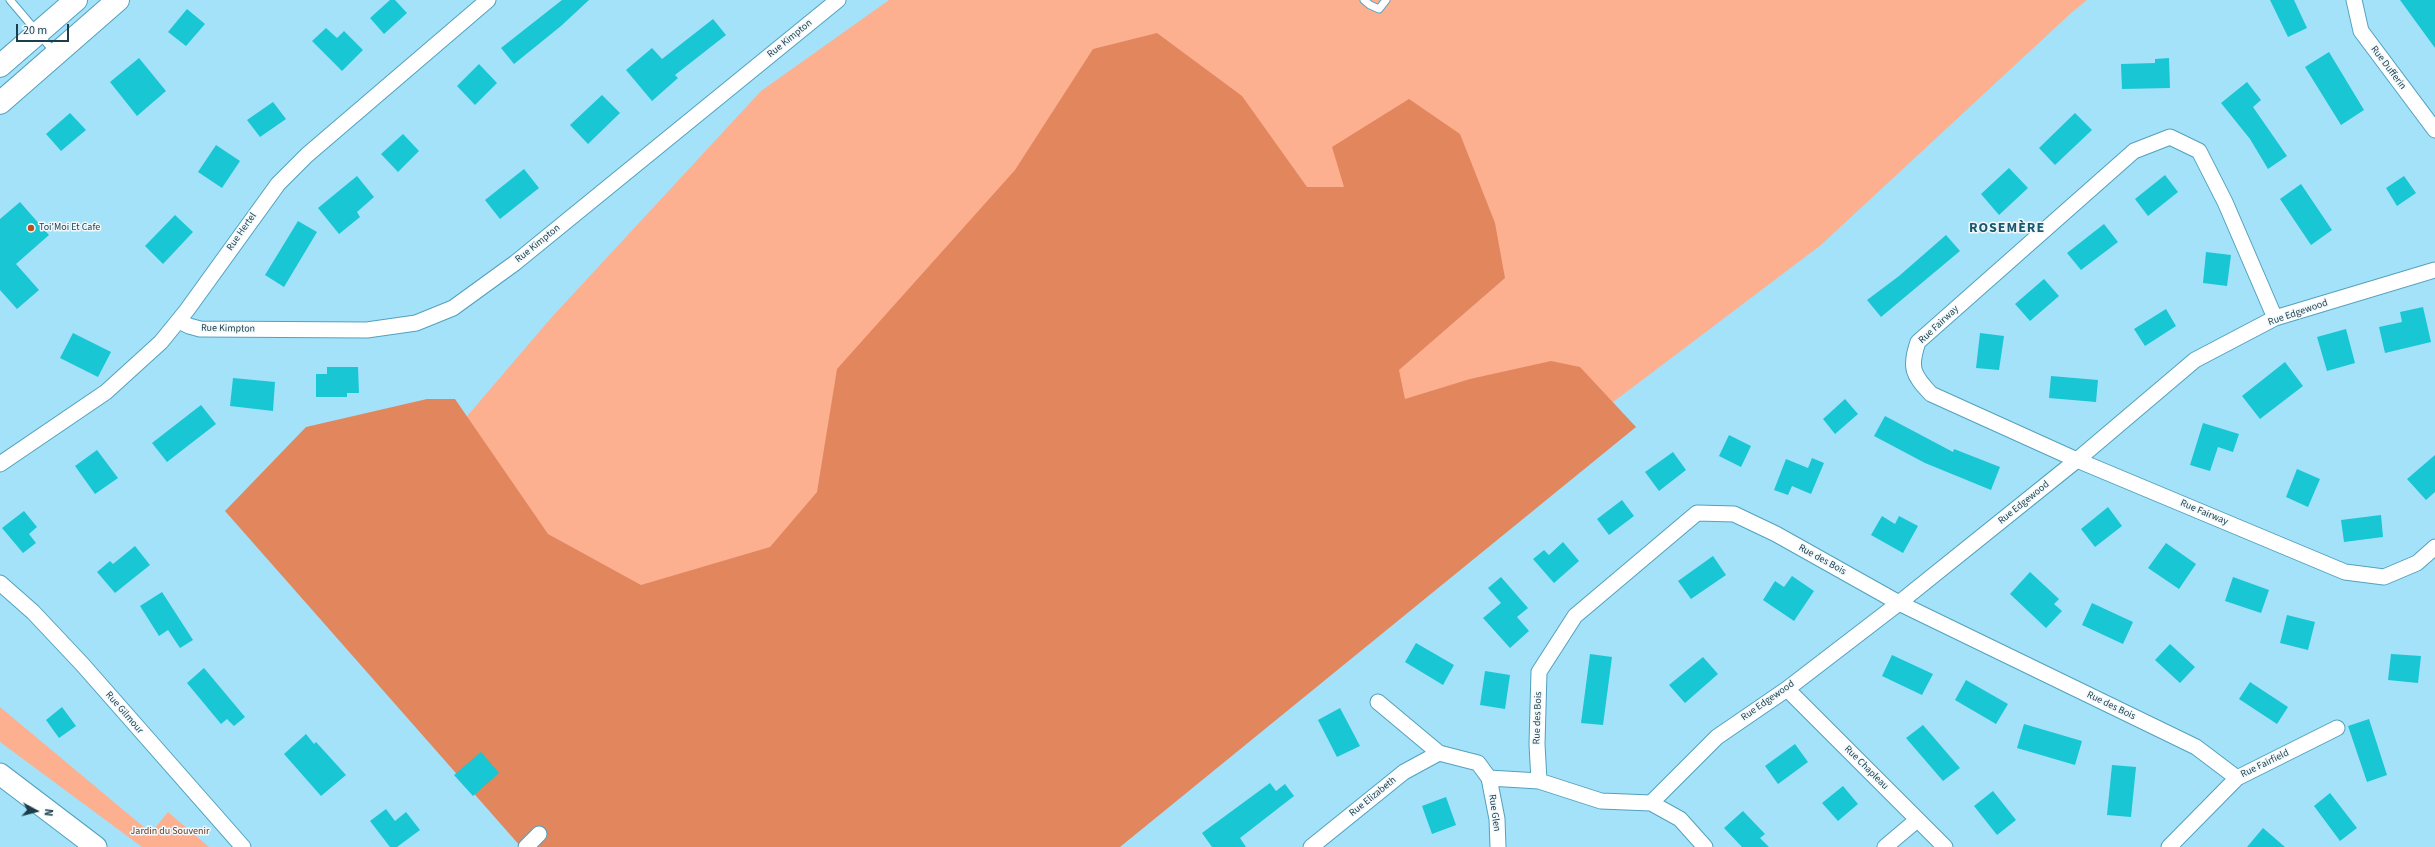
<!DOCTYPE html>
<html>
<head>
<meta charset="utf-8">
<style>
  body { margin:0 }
  #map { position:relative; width:2435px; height:847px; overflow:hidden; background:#a4e2fa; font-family:"Source Sans 3",sans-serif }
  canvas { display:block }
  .north { position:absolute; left:16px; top:791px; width:40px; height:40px; -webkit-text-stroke:3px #f2f9fc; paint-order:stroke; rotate:97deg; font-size:11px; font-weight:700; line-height:16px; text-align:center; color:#1c3d49 }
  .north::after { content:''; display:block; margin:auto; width:14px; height:18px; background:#1c3d49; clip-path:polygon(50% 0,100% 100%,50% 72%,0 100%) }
  .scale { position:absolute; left:16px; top:24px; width:53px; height:18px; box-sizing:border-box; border:2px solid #1c3d49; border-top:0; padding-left:5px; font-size:12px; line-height:14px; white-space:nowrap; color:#1c3d49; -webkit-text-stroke:3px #f2f9fc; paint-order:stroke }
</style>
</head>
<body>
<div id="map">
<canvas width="2435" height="847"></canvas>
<div class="north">N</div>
<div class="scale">20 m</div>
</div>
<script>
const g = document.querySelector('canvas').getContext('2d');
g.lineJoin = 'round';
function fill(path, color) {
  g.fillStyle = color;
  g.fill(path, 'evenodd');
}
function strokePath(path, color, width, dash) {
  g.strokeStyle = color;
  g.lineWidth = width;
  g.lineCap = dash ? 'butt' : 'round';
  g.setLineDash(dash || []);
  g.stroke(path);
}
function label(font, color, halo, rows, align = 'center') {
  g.font = font + ' "Source Sans 3",sans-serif';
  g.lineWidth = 3;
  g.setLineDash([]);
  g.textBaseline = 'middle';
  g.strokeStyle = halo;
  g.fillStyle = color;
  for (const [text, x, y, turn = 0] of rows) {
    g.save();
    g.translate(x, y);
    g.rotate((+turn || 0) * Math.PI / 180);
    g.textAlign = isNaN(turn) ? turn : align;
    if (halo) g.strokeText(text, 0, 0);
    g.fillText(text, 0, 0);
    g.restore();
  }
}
const green = new Path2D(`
  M 889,0 L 2087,0 L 2070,14 L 1821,245 L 1461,517 L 996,843 L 427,463 L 551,318 L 761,91 Z
  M 0,707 L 151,833 L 168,812 L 209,847 L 142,847 L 0,742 Z`);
const forest = new Path2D(`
  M 1157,33 L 1242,96 L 1307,187 L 1344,187 L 1332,147 L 1409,99 L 1460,134 L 1495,223 L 1505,278 L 1399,370 L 1405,399 L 1470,379 L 1551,361 L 1580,367 L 1636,427 L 1120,847 L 521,847 L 225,511 L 306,427 L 427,399 L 455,399 L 548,534 L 641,585 L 770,547 L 817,492 L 837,369 L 1015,170 L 1093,49 Z`);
const building = new Path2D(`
  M 390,0 L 395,0 L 407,13 L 384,34 L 370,18 Z
  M 562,0 L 589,0 L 561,26 L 514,64 L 501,48 Z
  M 2270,0 L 2294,0 L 2307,28 L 2288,37 Z
  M 2400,0 L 2435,0 L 2435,48 Z
  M 187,9 L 205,24 L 186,46 L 168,32 Z
  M 713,19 L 726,35 L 675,75 L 678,78 L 652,101 L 626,70 L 652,48 L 662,59 Z
  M 326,28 L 337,38 L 344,31 L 363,50 L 342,71 L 312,41 Z
  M 2329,52 L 2364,110 L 2341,125 L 2305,67 Z
  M 139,58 L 166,91 L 137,116 L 110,82 Z
  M 2169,58 L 2170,88 L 2122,89 L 2121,64 L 2155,63 L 2155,59 Z
  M 479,64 L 497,83 L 475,105 L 457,86 Z
  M 2247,82 L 2261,100 L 2253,107 L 2287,156 L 2268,169 L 2250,139 L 2221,103 Z
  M 602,95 L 620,113 L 588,144 L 570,125 Z
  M 273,102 L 286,119 L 260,137 L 247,120 Z
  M 70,113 L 86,130 L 61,151 L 46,134 Z
  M 2075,113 L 2092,130 L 2055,165 L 2039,148 Z
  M 403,134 L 419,151 L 398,172 L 381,154 Z
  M 216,145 L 240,161 L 222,188 L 198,172 Z
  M 2009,168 L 2028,188 L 1999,215 L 1981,194 Z
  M 524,169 L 539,188 L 500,219 L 485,200 Z
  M 2165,175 L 2178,192 L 2148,216 L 2135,199 Z
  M 357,176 L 374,197 L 357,212 L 360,217 L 339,234 L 318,208 Z
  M 2404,176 L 2416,193 L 2397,206 L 2386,188 Z
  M 2301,184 L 2332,230 L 2311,245 L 2280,199 Z
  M 20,202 L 49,235 L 16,264 L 39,290 L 17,309 L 0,290 L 0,219 Z
  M 175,215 L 193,232 L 163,264 L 145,246 Z
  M 298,221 L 317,232 L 284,287 L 265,275 Z
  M 2104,224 L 2118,242 L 2081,270 L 2067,253 Z
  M 1946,235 L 1960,251 L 1881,317 L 1867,300 L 1899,276 Z
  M 2206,252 L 2231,255 L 2227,286 L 2203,283 Z
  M 2044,279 L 2059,296 L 2030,321 L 2015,304 Z
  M 2423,307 L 2431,342 L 2385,353 L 2379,327 L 2402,322 L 2400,312 Z
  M 2166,309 L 2176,326 L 2145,346 L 2134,329 Z
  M 2346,329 L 2355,363 L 2327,371 L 2317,337 Z
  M 73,333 L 111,352 L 98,377 L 60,358 Z
  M 1980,333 L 2004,336 L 1999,370 L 1976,368 Z
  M 2285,362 L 2303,386 L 2260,419 L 2242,396 Z
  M 327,367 L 358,367 L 359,393 L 347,393 L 347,397 L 316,397 L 316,374 L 327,374 Z
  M 2051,376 L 2098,380 L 2096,402 L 2049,398 Z
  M 233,378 L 275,382 L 273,411 L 230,406 Z
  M 1845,399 L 1858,414 L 1835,434 L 1823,419 Z
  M 201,405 L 216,424 L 167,462 L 152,443 Z
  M 1885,416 L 1953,452 L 1954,449 L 2000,467 L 1991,490 L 1925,463 L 1874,436 Z
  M 2203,423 L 2239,434 L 2233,452 L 2218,447 L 2210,471 L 2190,465 Z
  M 1729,435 L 1751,446 L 1741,467 L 1719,456 Z
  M 97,450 L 118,478 L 95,494 L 75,466 Z
  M 1673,452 L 1686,470 L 1659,491 L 1645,472 Z
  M 2435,455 L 2435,492 L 2426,500 L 2407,479 Z
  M 1812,458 L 1824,463 L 1811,494 L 1792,486 L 1788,495 L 1774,490 L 1786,459 L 1808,468 Z
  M 2297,469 L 2320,479 L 2308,507 L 2286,497 Z
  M 1622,500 L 1634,516 L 1609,535 L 1597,519 Z
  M 2108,507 L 2122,526 L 2095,547 L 2081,529 Z
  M 24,511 L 37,527 L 29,534 L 36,543 L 23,553 L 2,528 Z
  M 2381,515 L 2383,537 L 2344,542 L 2341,520 Z
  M 1882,516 L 1895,524 L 1899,516 L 1918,526 L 1903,553 L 1871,535 Z
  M 1563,542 L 1579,561 L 1554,583 L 1533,559 L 1544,550 L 1549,555 Z
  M 2166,543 L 2196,564 L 2179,589 L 2148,568 Z
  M 135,546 L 150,565 L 115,593 L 97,572 L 110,561 L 113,564 Z
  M 1713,556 L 1726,575 L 1691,599 L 1678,581 Z
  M 2030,572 L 2059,599 L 2054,604 L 2062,611 L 2046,628 L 2010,594 Z
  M 1792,576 L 1814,591 L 1794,621 L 1763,600 L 1775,581 L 1784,587 Z
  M 1501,577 L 1528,608 L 1517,617 L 1529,631 L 1510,648 L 1483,618 L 1501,603 L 1488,588 Z
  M 2233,577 L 2269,590 L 2261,613 L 2225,601 Z
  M 162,592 L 193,640 L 180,648 L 168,630 L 159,636 L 140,606 Z
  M 2092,603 L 2133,622 L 2123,644 L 2082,625 Z
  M 2287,615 L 2315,622 L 2308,650 L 2280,643 Z
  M 1416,643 L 1454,665 L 1443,685 L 1405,662 Z
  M 2170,644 L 2195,667 L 2180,683 L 2155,660 Z
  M 1590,654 L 1612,657 L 1603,725 L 1581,723 Z
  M 2391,654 L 2421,656 L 2418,683 L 2388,680 Z
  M 1892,655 L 1933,674 L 1922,695 L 1882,676 Z
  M 1703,657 L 1718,674 L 1685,703 L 1669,685 Z
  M 204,668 L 245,717 L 234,726 L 227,719 L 221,724 L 187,683 Z
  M 1485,671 L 1510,675 L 1505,709 L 1480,705 Z
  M 1966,680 L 2008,704 L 1996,724 L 1955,700 Z
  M 2250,682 L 2288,707 L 2277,724 L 2239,699 Z
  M 62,707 L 76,726 L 59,738 L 46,720 Z
  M 1340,708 L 1360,746 L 1337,757 L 1318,720 Z
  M 2369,719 L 2387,775 L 2367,782 L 2348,726 Z
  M 2024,724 L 2082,741 L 2075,765 L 2017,748 Z
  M 1923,725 L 1960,768 L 1943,781 L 1906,738 Z
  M 306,734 L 314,744 L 316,742 L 346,775 L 321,796 L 284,754 Z
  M 1795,744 L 1808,762 L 1778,784 L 1765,766 Z
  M 481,752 L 499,773 L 473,796 L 454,775 Z
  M 2112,765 L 2136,767 L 2131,817 L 2107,815 Z
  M 1270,783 L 1276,791 L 1285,784 L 1294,796 L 1240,838 L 1246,847 L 1212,847 L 1202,833 Z
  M 1843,786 L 1858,804 L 1838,821 L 1822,803 Z
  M 1993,791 L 2016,820 L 1997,835 L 1974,806 Z
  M 2330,793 L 2357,828 L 2340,841 L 2314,806 Z
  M 1446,797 L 1456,825 L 1432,834 L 1422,806 Z
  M 386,809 L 395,821 L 406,812 L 420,830 L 397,847 L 390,847 L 370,821 Z
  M 1743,811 L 1765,834 L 1760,838 L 1769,847 L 1742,847 L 1724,828 Z
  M 2263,828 L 2285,847 L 2247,847 Z`);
const lane = new Path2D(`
  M 10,0 L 55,53
  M 1364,0 L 1370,5 L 1379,9 L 1386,0`);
const street = new Path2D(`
  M 2354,0 L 2361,31 L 2435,130
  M 2275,318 L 2225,202 L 2199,151 L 2170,137 L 2134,151 L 1918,342 C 1909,368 1913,375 1931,394 L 2077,460 L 2345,572 L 2384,577 L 2417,563 L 2435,547
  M 179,321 L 189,326 L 200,329 L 367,330 L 416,323 L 453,308 L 515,263 L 838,0
  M 0,464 L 106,392 L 161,342 L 187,310 L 278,184 L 307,155 L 488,0
  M 0,583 L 33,612 L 82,664 L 243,847
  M 1787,689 L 1945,847
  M 1378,702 L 1439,753
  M 1489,778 L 1539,781 L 1601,801 L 1651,803 L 1680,819 L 1705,847
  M 1539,781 L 1537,744 L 1539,672 L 1575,616 L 1697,513 L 1734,514 L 1776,534 L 1899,603 L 2196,747 L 2237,778
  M 1651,803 L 1717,737 L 1787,689 L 1899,603 L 2077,460 L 2195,360 L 2275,318 L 2435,270
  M 526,847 L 539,834
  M 1311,847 L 1404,772 L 1439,753 L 1478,763 L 1489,778 L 1497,819 L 1498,847
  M 1885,847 L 1917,820
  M 2169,847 L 2237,778 L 2337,728`);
const secondary = new Path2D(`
  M 0,774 L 96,847`);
const primary = new Path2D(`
  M 0,66 L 76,0
  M 0,103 L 118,0`);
const markers = [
  [31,228,4,"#b75321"]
];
const streetNames = [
  ["Rue Kimpton",790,39,-39],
  ["Rue Dufferin",2388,68,53],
  ["Rue Hertel",242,232,-55],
  ["Rue Kimpton",538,244,-39],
  ["Rue Edgewood",2298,313,-19],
  ["Rue Fairway",1939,325,-43],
  ["Rue Kimpton",228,329,1],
  ["Rue Edgewood",2024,503,-39],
  ["Rue Fairway",2204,513,23],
  ["Rue des Bois",1822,560,29],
  ["Rue Edgewood",1768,701,-35],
  ["Rue des Bois",2111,706,26],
  ["Rue Gilmour",124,713,49],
  ["Rue des Bois",1538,718,-88],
  ["Rue Fairfield",2265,764,-26],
  ["Rue Chapleau",1866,768,45],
  ["Rue Elizabeth",1373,797,-39],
  ["Rue Glen",1494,813,82]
];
const poiNames = [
  ["Toi'Moi Et Cafe",39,228]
];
const parkNames = [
  ["Jardin du Souvenir",170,832]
];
const districtNames = [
  ["ROSEMÈRE",2007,229]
];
fill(green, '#fcb090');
fill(forest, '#e2865e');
fill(building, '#19c6d3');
strokePath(lane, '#52a1be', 9);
strokePath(street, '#52a1be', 17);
strokePath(secondary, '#52a1be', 23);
strokePath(primary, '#52a1be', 24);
strokePath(lane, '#fff', 7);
strokePath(street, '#fff', 15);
strokePath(secondary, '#fff', 21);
strokePath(primary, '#fff', 22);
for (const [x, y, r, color] of markers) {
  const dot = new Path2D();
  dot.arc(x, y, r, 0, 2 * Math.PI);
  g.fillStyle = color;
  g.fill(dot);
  strokePath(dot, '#f2f9fc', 1.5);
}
label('10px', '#1c3d49', '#f2f9fc', streetNames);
label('10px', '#1c3d49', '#f2f9fc', poiNames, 'left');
label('10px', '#71351a', '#f2f9fc', parkNames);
g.letterSpacing = '1px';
label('bold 14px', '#19596d', '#f2f9fc', districtNames);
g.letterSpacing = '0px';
</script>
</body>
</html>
